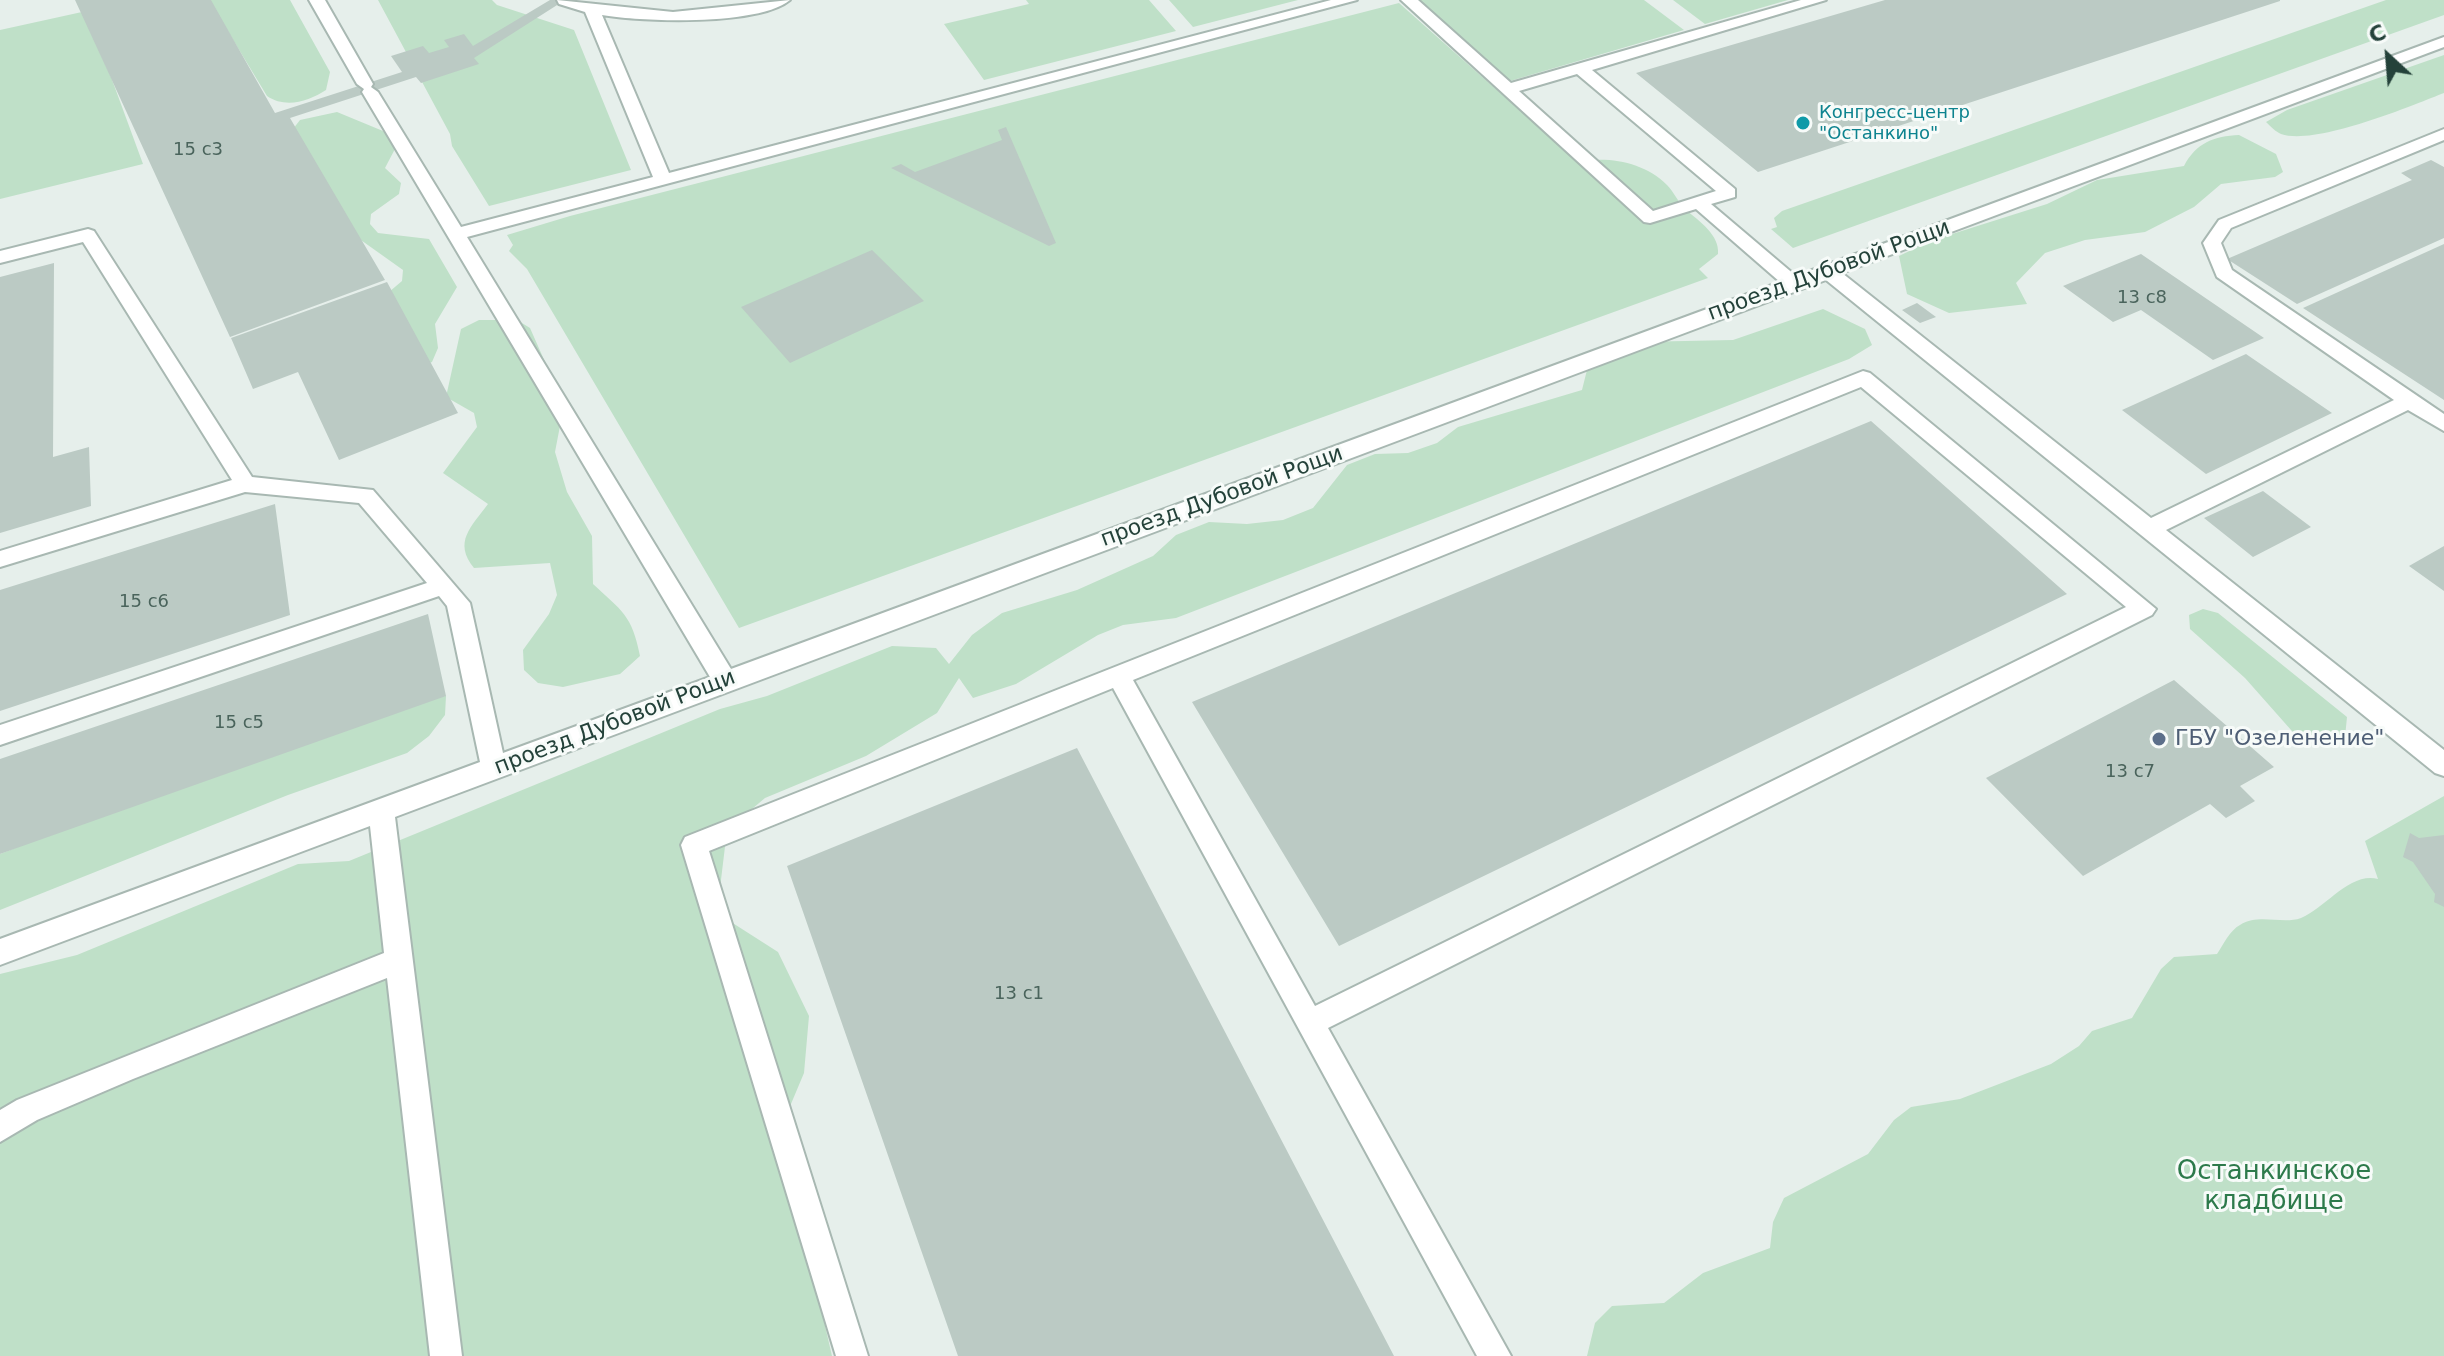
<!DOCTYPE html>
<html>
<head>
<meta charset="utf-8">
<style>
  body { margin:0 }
  #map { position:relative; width:2444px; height:1356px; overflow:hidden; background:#e6efeb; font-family:"DejaVu Sans",sans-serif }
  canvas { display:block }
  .north { position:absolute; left:2348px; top:16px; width:80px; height:80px; -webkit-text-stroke:6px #f7fbf9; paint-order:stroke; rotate:334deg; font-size:22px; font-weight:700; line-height:32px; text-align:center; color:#24423a }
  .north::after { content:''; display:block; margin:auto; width:28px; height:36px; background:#24423a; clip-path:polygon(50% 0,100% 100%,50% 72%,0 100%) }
</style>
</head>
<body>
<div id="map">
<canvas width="2444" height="1356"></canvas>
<div class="north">С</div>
</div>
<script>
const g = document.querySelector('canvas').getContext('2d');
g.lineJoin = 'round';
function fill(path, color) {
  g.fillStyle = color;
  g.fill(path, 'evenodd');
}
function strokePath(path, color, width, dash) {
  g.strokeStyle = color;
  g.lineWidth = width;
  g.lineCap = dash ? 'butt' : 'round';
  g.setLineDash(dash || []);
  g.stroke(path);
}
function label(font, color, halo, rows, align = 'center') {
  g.font = font + ' "DejaVu Sans",sans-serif';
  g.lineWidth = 6;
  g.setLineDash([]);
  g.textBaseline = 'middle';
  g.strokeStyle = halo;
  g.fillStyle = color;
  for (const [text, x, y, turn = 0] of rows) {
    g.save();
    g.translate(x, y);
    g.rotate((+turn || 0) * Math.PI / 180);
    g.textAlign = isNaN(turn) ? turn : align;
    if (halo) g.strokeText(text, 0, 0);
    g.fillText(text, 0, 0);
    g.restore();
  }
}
const green = new Path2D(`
  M 209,0 L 290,0 L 330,72 L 326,90 C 309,101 286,109 267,96 Z
  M 378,0 L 492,0 L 497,5 L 574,30 L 631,170 L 489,206 L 452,146 L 450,134 Z
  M 1026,0 L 1149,0 L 1176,31 L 984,80 L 944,24 L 1029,4 Z
  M 1169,0 L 1298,0 L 1193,27 Z
  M 1419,0 L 1644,0 L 1684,30 L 1510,81 Z
  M 1673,0 L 1788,0 L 1705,24 Z
  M 2386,0 L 2444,0 L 2444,15 L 1793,248 L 1771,229 L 1777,227 L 1774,218 L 1782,211 Z
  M 1399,3 L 1578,162 C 1608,156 1644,162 1667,185 C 1674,192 1678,202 1686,210 C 1699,221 1720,235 1718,254 L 1699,269 L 1708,278 L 739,628 L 527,269 L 509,251 L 513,245 L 507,235 L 570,216 Z
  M 82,12 L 111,77 L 143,164 L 0,199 L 0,30 Z
  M 2444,55 L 2444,93 C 2411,106 2315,146 2281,134 C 2276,132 2270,126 2266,122 L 2287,110 Z
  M 337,112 L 383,131 L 396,147 L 385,168 L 401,183 L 399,194 L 371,214 L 370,224 L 378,233 L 429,239 L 457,287 L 435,324 L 438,348 L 432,362 L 386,380 L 389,292 L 402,281 L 403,270 L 358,238 L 293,129 L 300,120 Z
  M 2239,135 L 2276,154 L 2283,172 L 2275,177 L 2221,184 L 2194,207 L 2145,232 L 2085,240 L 2045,253 L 2016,283 L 2027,304 L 1949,313 L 1907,294 L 1899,256 L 1930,241 L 2047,204 L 2097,180 L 2184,166 C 2196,143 2214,136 2239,135 Z
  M 1823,309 L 1865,329 L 1872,345 L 1849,359 L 1176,618 L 1123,625 L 1098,635 L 1016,684 L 973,698 L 959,678 L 937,713 L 866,756 L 765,798 L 727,830 L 717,913 L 778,952 L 809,1016 L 804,1073 L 780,1130 L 832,1356 L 0,1356 L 0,974 L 77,955 L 298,864 L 349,861 L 720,709 L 767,696 L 892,646 L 936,648 L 949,664 L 972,635 L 1002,613 L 1077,590 L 1153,556 L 1176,535 L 1209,522 L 1247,524 L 1283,520 L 1313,508 L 1347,465 L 1375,454 L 1408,453 L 1437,443 L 1458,427 L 1582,390 L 1588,366 L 1637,342 L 1733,340 Z
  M 479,320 L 517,320 L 530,328 L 564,405 L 555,452 L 567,492 L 592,536 L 593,584 C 622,611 632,615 640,656 L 620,674 L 563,687 L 538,683 L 524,670 L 523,650 L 549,614 L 557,595 L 550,563 L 474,568 C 453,542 471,527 488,504 L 443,473 L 477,427 L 474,413 L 446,397 L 461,329 Z
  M 2203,609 L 2218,613 L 2347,717 L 2345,737 L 2323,746 L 2299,739 L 2245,678 L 2190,629 L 2189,615 Z
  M 446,696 L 445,715 L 429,736 L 407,753 L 288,795 L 0,910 L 0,854 L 403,697 Z
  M 2444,796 L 2444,1356 L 1587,1356 L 1595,1323 L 1612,1306 L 1664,1303 L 1703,1273 L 1770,1248 L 1773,1222 L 1784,1198 L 1868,1154 L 1894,1120 L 1911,1107 L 1960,1099 L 2051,1064 L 2079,1046 L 2092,1031 L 2132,1018 L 2161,969 L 2174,957 L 2217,954 C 2223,945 2230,930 2240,925 C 2260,913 2282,925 2301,918 C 2326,908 2349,872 2378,879 L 2365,841 Z`);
const building = new Path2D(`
  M 75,0 L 211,0 L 275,113 L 402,72 L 391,56 L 423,46 L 429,53 L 449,47 L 444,40 L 464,34 L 473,46 L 550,0 L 565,0 L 474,58 L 479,64 L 421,83 L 416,77 L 290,118 L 385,280 L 230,337 Z
  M 1885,0 L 2280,0 L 2280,1 L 1758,172 L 1636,73 Z
  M 1006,127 L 1056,243 L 1049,246 L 891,168 L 901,164 L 915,172 L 1002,140 L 998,130 Z
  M 2431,160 L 2444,167 L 2444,238 L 2297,304 L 2227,259 L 2412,180 L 2401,173 Z
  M 2444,244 L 2444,400 L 2303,308 Z
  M 872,250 L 924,301 L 790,363 L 741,307 Z
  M 2141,254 L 2264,338 L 2213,360 L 2141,310 L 2113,322 L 2063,286 Z
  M 54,263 L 53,457 L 89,447 L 91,506 L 0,533 L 0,277 Z
  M 387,282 L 458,413 L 339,460 L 298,372 L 253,389 L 231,338 Z
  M 1917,303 L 1936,317 L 1920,323 L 1902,310 Z
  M 2246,354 L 2332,413 L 2206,474 L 2122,410 Z
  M 1871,421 L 2067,594 L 1339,946 L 1192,702 Z
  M 2263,491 L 2311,527 L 2253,557 L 2204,518 Z
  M 275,504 L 290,615 L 0,711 L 0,590 Z
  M 2444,546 L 2444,591 L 2409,566 Z
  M 428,614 L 446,696 L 0,854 L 0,759 Z
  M 2174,680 L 2274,767 L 2240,786 L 2255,801 L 2226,818 L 2210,804 L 2083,876 L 1986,778 Z
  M 1077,748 L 1285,1147 L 1394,1356 L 958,1356 L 787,866 Z
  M 2410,833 L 2419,838 L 2444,835 L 2444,907 L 2434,902 L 2435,894 L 2413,862 L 2403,857 Z`);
const minor = new Path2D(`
  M 309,0 L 325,0 L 373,84 L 371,87 L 378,92 L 461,227 L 653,177 L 585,12 L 559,4 L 557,0 L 673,12 L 790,0 C 759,26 642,22 602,15 L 669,173 L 1331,0 L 1357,0 L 467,237 L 731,669 L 1780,282 L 1696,209 L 1650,223 L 1644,222 L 1401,0 L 1418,0 L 1511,83 L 1801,0 L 1826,0 L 1592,70 L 1735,189 L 1735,197 L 1711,204 L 1796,276 L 2444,37 L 2444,47 L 1842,273 L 2151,518 L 2394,400 L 2217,277 L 2203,243 L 2219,220 L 2444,129 L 2444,140 L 2231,228 L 2221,243 L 2232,270 L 2444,414 L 2444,431 L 2408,410 L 2166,530 L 2444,750 L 2444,776 L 2435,773 L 1826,280 L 395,817 L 462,1356 L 430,1356 L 387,978 L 133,1079 L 37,1120 L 0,1142 L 0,1110 L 17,1100 L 384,953 L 370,826 L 0,965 L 0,939 L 480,762 L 447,606 L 439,596 L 0,745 L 0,725 L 427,583 L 359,503 L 245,492 L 0,567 L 0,551 L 232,480 L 83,242 L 0,263 L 0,251 L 88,229 L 94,231 L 252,477 L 373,490 L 470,603 L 503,753 L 710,677 L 362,92 L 364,89 L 357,84 ZM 1577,74 L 1716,191 L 1653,211 L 1519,91 Z
  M 1863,371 L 1870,373 L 2156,609 L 2152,615 L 1328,1028 L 1511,1356 L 1477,1356 L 1113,688 L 709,851 L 868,1356 L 836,1356 L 681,845 L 685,837 ZM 1861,387 L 2126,607 L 1315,1006 L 1133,680 Z`);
const markers = [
  [1803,123,8,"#0f9aa8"],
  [2159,739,8,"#5c6f8a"]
];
const farCulturenames = [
  ["Конгресс-центр",1819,113],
  ["\"Останкино\"",1819,134]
];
const numberNames = [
  ["15 с3",198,150],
  ["13 с8",2142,298],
  ["15 с6",144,602],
  ["15 с5",239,723],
  ["13 с7",2130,772],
  ["13 с1",1019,994]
];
const streetNames = [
  ["проезд Дубовой Рощи",1829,271,-20],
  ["проезд Дубовой Рощи",1222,497,-20],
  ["проезд Дубовой Рощи",615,723,-21]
];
const serviceNames = [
  ["ГБУ \"Озеленение\"",2175,739]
];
const nearParknames = [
  ["Останкинское",2274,1172],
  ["кладбище",2274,1202]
];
fill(green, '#bfe0c8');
fill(building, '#bbcac4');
strokePath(minor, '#a8b8b2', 4);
fill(minor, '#fff');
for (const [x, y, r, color] of markers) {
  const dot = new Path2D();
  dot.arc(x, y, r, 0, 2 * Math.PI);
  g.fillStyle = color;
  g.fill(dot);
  strokePath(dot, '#f7fbf9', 3);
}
label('18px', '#0d838f', '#f7fbf9', farCulturenames, 'left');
label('18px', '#4a645c', null, numberNames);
label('22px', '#24423a', '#f7fbf9', streetNames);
label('22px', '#4e5e75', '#f7fbf9', serviceNames, 'left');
label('26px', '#2d7a4b', '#f7fbf9', nearParknames);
</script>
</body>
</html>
